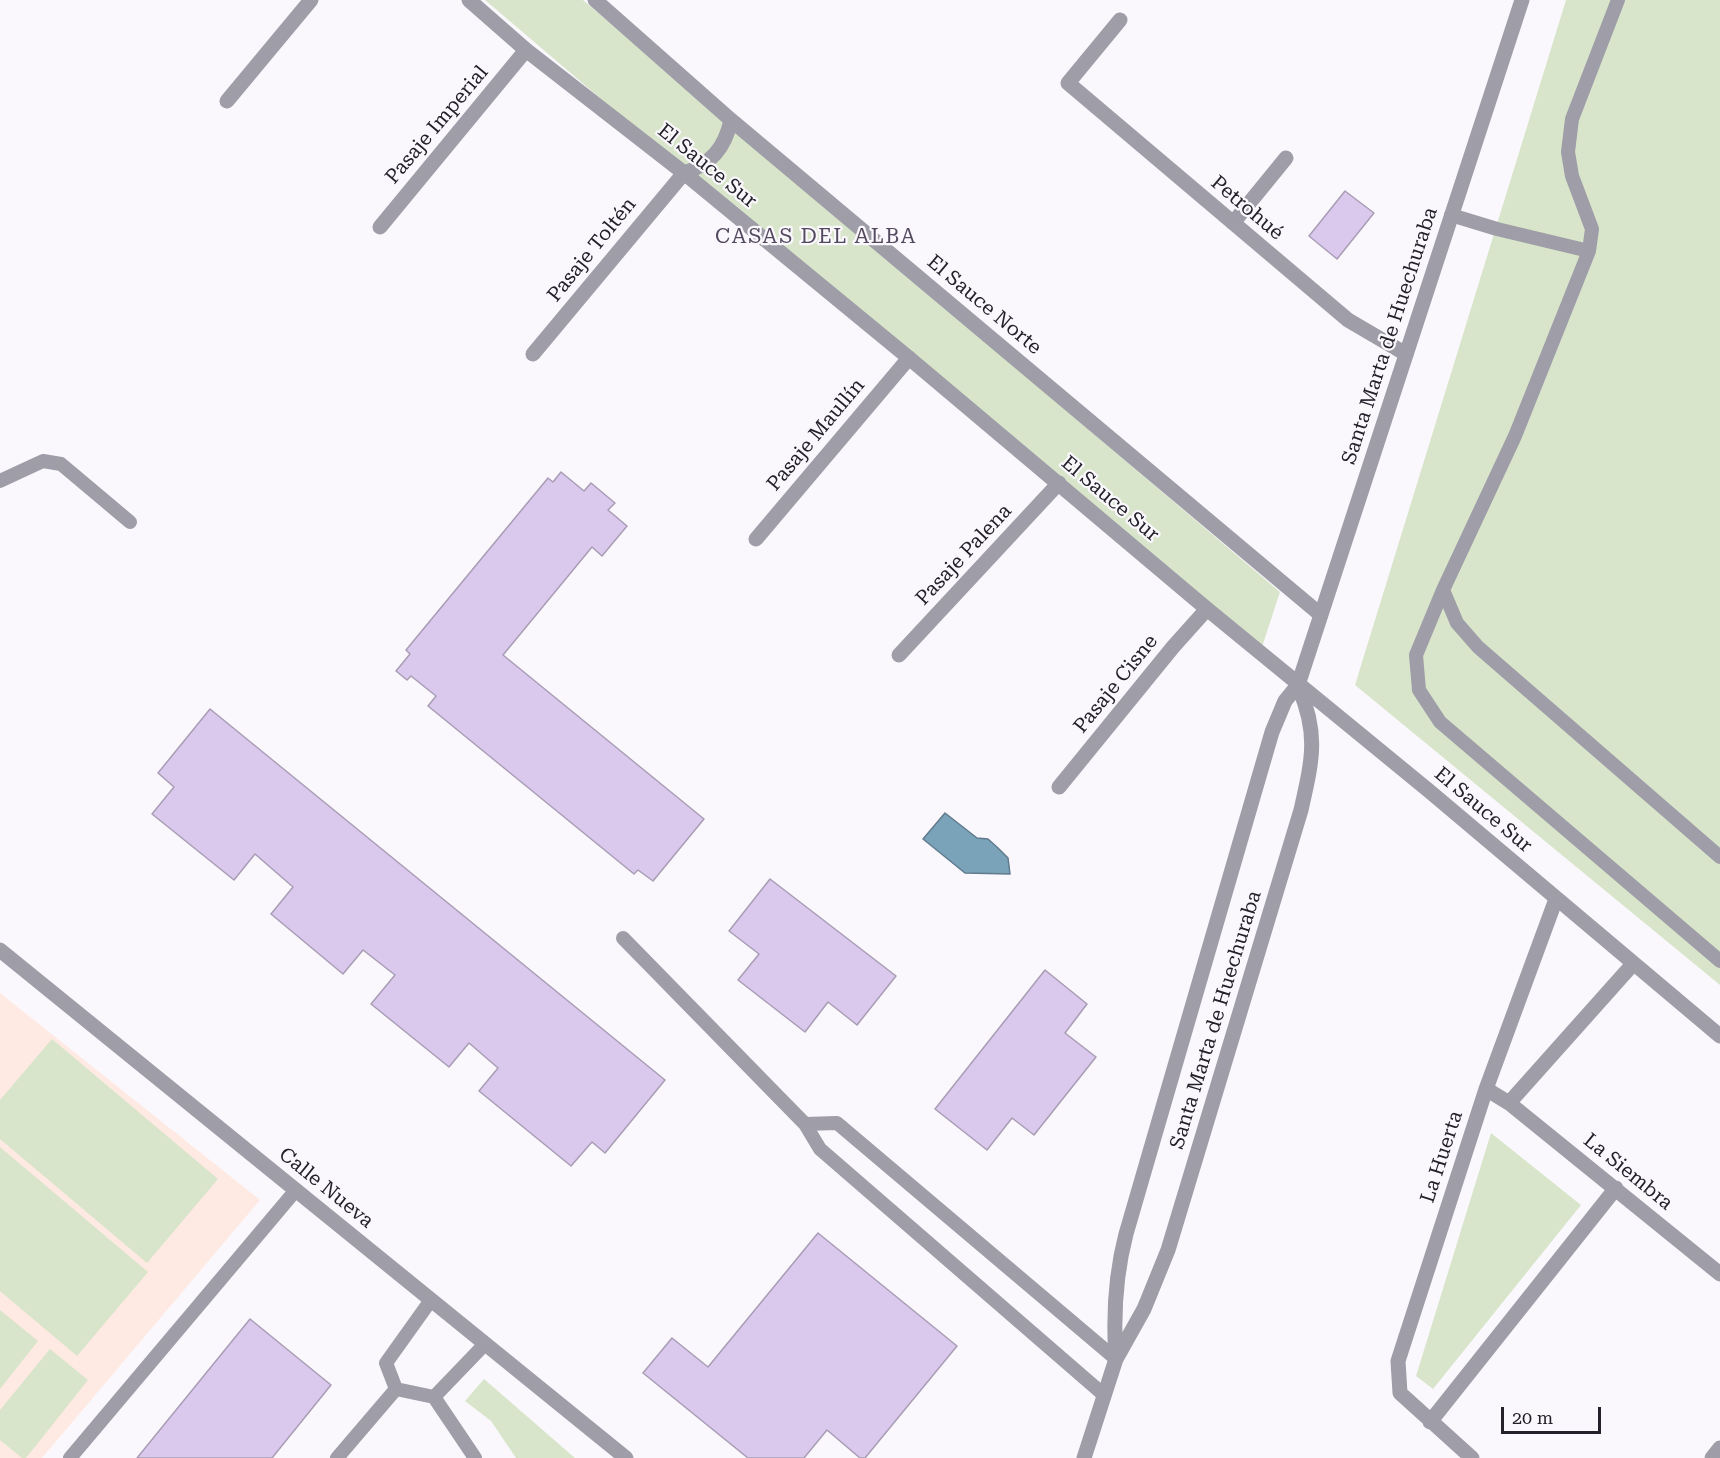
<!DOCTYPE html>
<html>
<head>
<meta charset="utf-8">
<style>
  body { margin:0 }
  #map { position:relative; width:1720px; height:1458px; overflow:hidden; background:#faf8fd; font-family:"Roboto Serif",serif }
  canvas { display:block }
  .scale { position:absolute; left:1501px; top:1407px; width:100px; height:27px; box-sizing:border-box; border:3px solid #25212a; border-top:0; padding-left:8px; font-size:18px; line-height:21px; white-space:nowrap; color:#25212a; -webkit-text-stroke:4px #faf8fd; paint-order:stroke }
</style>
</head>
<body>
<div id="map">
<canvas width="1720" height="1458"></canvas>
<div class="scale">20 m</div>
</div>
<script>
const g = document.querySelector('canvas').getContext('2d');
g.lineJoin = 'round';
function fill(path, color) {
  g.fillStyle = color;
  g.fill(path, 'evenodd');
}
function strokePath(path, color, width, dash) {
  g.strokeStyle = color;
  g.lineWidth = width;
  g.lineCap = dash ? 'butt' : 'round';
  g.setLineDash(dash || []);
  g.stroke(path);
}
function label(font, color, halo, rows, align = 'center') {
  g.font = font + ' "Roboto Serif",serif';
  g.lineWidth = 4.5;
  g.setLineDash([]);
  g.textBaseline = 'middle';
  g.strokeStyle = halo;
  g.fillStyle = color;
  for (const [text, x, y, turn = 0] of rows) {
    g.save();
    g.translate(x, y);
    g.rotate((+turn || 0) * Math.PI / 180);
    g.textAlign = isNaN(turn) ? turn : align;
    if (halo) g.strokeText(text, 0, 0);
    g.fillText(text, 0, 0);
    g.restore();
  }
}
const education = new Path2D(`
  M 0,993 L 260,1200 L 42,1458 L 0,1458 Z`);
const green = new Path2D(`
  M 485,0 L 583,0 L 1280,592 L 1258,659 Z
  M 1566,0 L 1720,0 L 1720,985 L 1355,685 Z
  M 52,1039 L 218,1179 L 147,1263 L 0,1139 L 0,1100 Z
  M 1491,1133 L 1581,1205 L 1433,1389 L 1416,1376 Z
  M 0,1147 L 148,1272 L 77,1356 L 0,1291 Z
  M 0,1310 L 38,1341 L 0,1389 Z
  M 50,1349 L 88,1380 L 26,1458 L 22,1458 L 0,1440 L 0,1410 Z
  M 484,1379 L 575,1458 L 516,1458 L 491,1421 L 465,1401 Z`);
const water = new Path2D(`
  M 945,813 L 977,838 L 988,839 L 998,848 L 1008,858 L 1010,874 L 965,873 L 923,839 Z`);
const building = new Path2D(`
  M 1345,191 L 1374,213 L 1337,259 L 1309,236 Z
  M 561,472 L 584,491 L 591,483 L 615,503 L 608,510 L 627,526 L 602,556 L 592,547 L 503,655 L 704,819 L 653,881 L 638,870 L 634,874 L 428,706 L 436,696 L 411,676 L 407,680 L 396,671 L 410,654 L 406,650 L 548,478 L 553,482 Z
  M 210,709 L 665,1080 L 605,1153 L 592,1142 L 571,1166 L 479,1091 L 498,1068 L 469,1043 L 449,1067 L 371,1004 L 395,975 L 363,950 L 343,974 L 271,914 L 293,887 L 255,854 L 234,880 L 152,814 L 174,787 L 158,773 Z
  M 770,879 L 896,976 L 857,1025 L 828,1002 L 805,1032 L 738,980 L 759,954 L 729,931 Z
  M 1045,970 L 1087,1004 L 1065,1033 L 1096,1057 L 1034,1135 L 1012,1118 L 987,1150 L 935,1109 Z
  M 818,1233 L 957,1346 L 865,1458 L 860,1458 L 827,1430 L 804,1458 L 748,1458 L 643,1373 L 672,1338 L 708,1367 Z
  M 250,1319 L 331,1385 L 272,1458 L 137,1458 Z`);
const service = new Path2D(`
  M 1618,0 L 1572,119 L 1568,152 L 1572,176 L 1592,229 L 1589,251 L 1515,436 L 1443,590 L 1416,655 L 1419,690 L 1440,722 L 1720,961
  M 1451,215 L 1497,229 L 1589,251
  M 0,481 L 43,461 L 61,464 L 130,522
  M 1443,590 L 1457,623 L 1478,647 L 1720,857
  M 623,938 L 805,1124 L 820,1149 L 1104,1395
  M 805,1124 L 837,1123 L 1116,1359
  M 396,1389 L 434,1397 L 475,1458
  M 396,1389 L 386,1363 L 431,1300
  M 434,1397 L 485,1344
  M 70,1458 L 296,1190
  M 337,1458 L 396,1389`);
const minor = new Path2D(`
  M 1120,20 L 1068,83 L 1348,320 L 1406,354
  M 227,101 L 311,0
  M 1233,223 L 1286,158
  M 380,227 L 526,50
  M 533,354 L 684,173
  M 756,539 L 909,358
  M 899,655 L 1059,483
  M 1059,787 L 1173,647 L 1207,609
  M 0,950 L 626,1458
  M 1486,1089 L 1509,1103 L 1720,1274
  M 1509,1103 L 1633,964
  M 1430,1422 L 1616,1188
  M 1472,1458 L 1400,1393 L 1398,1361 L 1486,1089 L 1556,899
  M 1712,1458 L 1720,1448`);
const tertiary = new Path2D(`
  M 469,0 L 526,50 L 684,173 L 909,358 L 1207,609 L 1428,790 L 1720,1036
  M 595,0 L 731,120 L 1321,615
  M 684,173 C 711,164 725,148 731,120
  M 1116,1359 C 1113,1316 1115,1276 1126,1234 L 1272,732 L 1285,701 L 1298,685 L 1522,0
  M 1084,1458 L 1116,1359 L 1144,1309 L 1168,1250 L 1301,810 C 1312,761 1319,735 1299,688`);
const streetNames = [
  ["Pasaje Imperial",437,125,-50],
  ["El Sauce Sur",707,166,39],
  ["Petrohué",1247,208,40],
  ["Pasaje Toltén",592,250,-51],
  ["El Sauce Norte",984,305,40],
  ["Santa Marta de Huechuraba",1390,336,-72],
  ["Pasaje Maullín",816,435,-50],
  ["El Sauce Sur",1110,499,40],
  ["Pasaje Palena",964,555,-47],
  ["Pasaje Cisne",1116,684,-51],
  ["El Sauce Sur",1483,810,40],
  ["Santa Marta de Huechuraba",1216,1020,-73],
  ["La Huerta",1442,1157,-72],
  ["La Siembra",1628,1172,39],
  ["Calle Nueva",326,1188,39]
];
const neighbourhoodNames = [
  ["CASAS DEL ALBA",816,237]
];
fill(education, '#feeae3');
fill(green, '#d8e5ca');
fill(water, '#7aa2b8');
strokePath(water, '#607b8d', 1.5);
fill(building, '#dac8ed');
strokePath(building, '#a89db4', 1.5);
strokePath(service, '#9e9da8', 14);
strokePath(minor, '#9e9da8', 15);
strokePath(tertiary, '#9e9da8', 15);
label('20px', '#25212a', '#faf8fd', streetNames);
g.letterSpacing = '1.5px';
label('21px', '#544a5f', '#faf8fd', neighbourhoodNames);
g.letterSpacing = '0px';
</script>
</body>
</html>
